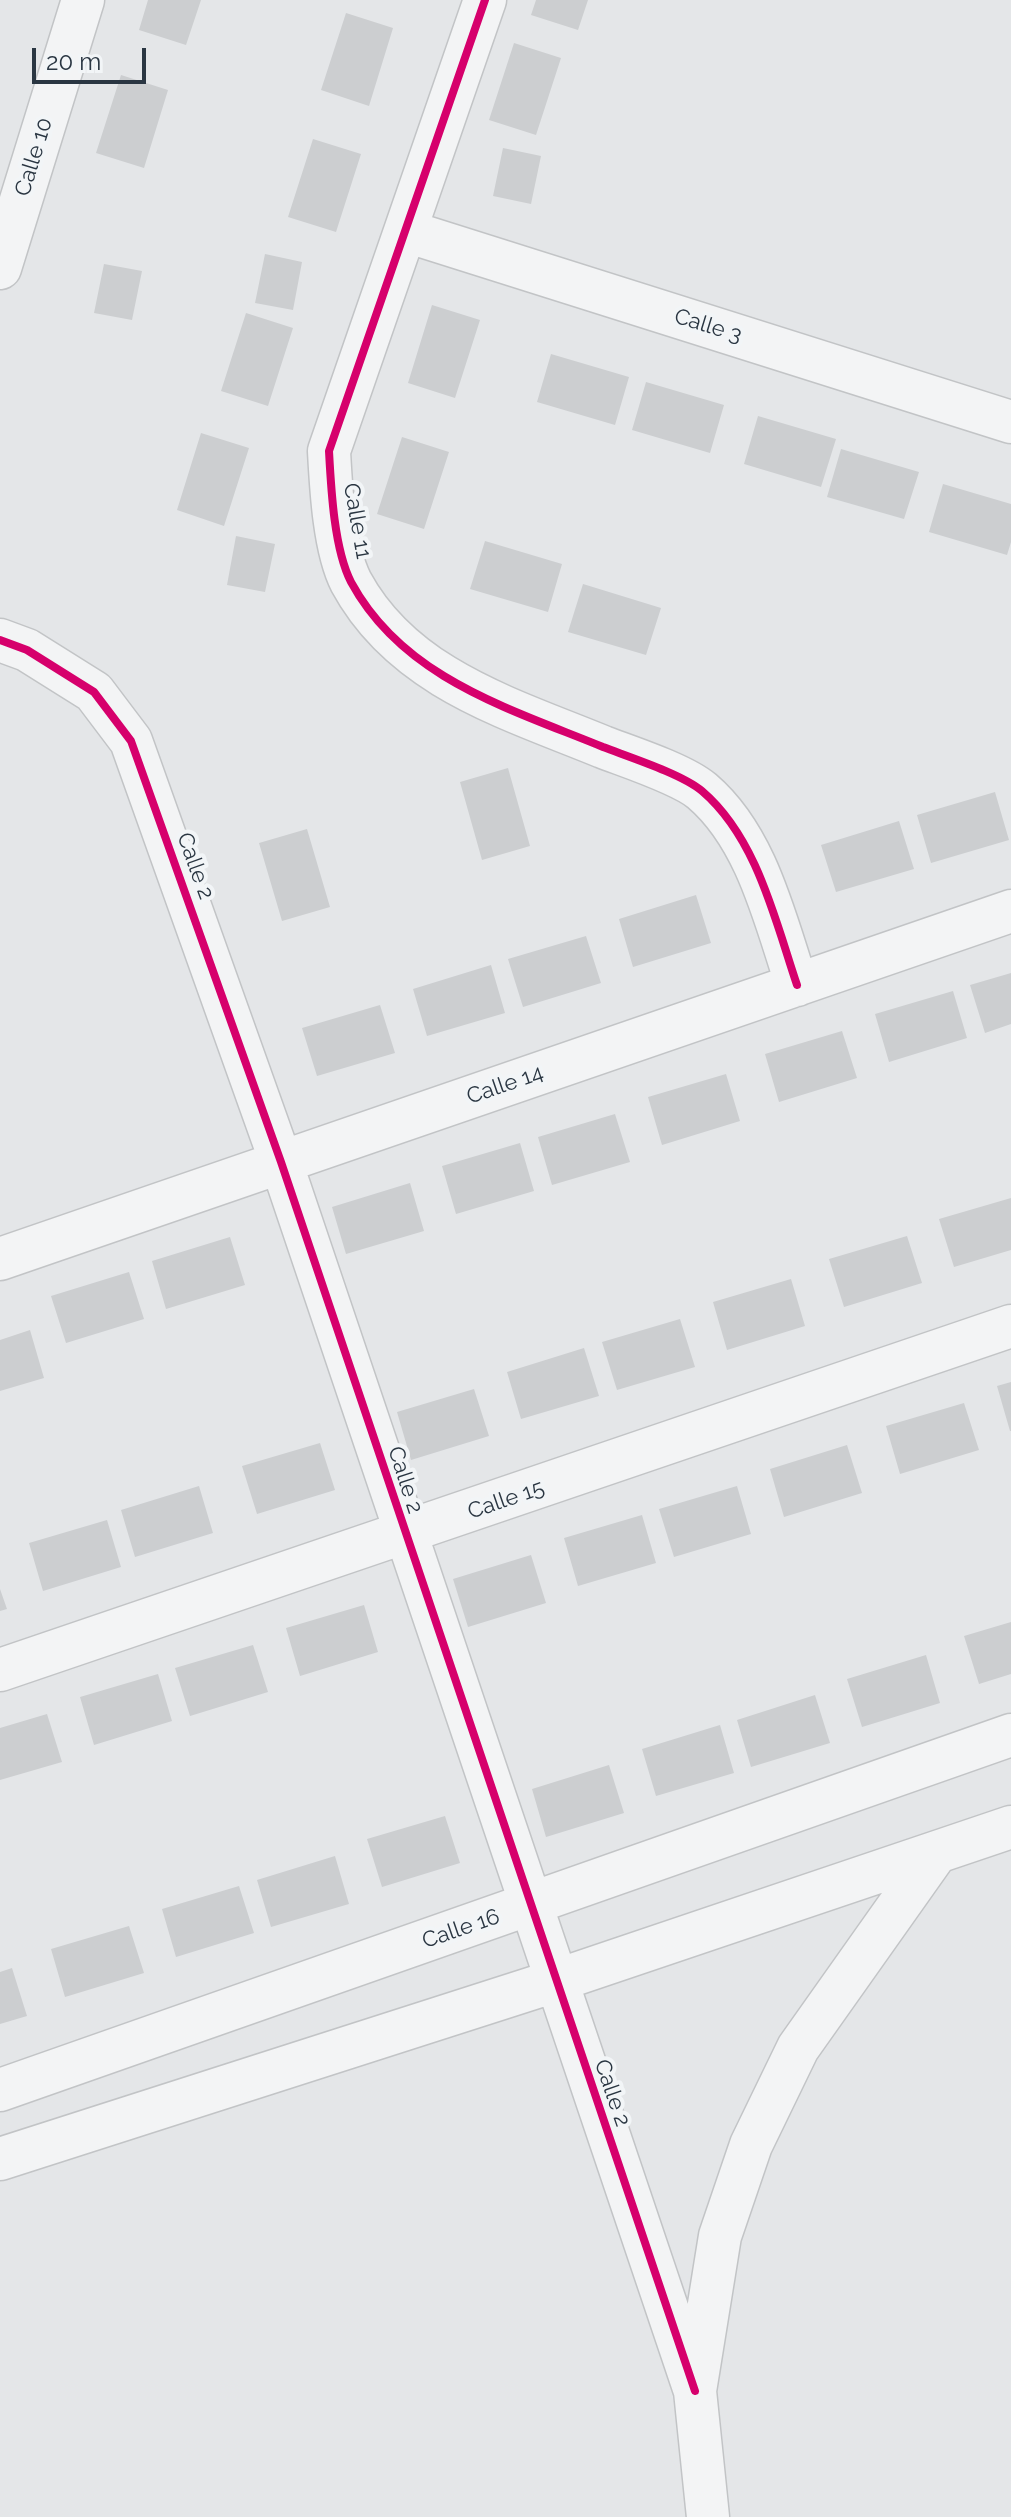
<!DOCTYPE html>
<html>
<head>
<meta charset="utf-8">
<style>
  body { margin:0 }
  #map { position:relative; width:1011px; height:2517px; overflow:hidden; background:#e4e6e8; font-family:Raleway,sans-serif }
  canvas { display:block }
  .scale { position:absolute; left:32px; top:48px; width:114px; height:36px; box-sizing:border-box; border:4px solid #2a3642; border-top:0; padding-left:10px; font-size:24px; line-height:28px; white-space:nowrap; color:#2a3642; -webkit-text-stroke:6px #f2f5f7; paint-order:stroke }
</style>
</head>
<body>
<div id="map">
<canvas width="1011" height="2517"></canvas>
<div class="scale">20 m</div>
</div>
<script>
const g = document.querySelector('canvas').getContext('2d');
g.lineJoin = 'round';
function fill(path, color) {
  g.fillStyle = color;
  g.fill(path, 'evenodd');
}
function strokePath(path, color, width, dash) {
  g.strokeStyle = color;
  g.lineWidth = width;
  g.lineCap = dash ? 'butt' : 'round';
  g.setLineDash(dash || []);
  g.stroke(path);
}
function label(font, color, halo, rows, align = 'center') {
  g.font = font + ' Raleway,sans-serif';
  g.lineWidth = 8;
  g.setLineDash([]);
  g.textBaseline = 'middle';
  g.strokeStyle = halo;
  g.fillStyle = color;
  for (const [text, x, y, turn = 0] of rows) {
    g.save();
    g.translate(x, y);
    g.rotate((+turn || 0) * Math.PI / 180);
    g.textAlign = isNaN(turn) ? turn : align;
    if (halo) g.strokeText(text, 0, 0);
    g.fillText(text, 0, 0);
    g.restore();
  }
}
const building = new Path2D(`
  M 148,0 L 201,0 L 186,45 L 139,30 Z
  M 536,0 L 588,0 L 578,30 L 531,15 Z
  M 346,13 L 393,28 L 369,106 L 321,90 Z
  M 514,43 L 561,58 L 536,135 L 489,120 Z
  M 121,75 L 168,90 L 144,168 L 96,153 Z
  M 313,139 L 361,154 L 336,232 L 288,217 Z
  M 503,148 L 541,156 L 531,204 L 493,196 Z
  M 265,254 L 302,262 L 293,310 L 255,303 Z
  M 104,264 L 142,271 L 132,320 L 94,313 Z
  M 432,305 L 480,320 L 455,398 L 408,383 Z
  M 246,313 L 293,328 L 268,406 L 221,391 Z
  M 551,354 L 629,377 L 615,425 L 537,402 Z
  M 646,382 L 724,405 L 710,453 L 632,430 Z
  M 758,416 L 836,439 L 821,487 L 744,464 Z
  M 201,433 L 249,448 L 224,526 L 177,510 Z
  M 402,437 L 449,452 L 424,529 L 377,514 Z
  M 841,449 L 919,472 L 904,519 L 827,497 Z
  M 943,484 L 1011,504 L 1011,542 L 1007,555 L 929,532 Z
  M 236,536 L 275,544 L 265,592 L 227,585 Z
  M 485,541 L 562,564 L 548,612 L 470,589 Z
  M 583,584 L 661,608 L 646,655 L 568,632 Z
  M 508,768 L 530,846 L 482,860 L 460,782 Z
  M 995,792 L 1009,840 L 931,863 L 917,815 Z
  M 899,821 L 914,869 L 836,892 L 821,845 Z
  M 307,829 L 330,907 L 282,921 L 259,843 Z
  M 696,895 L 711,943 L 633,967 L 619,919 Z
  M 586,936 L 601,983 L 523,1007 L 508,959 Z
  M 491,965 L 505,1013 L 427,1036 L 413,989 Z
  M 1011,973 L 1011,1024 L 985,1033 L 970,985 Z
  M 953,991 L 967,1038 L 889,1062 L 875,1014 Z
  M 380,1005 L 395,1053 L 317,1076 L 302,1028 Z
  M 842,1031 L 857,1078 L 779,1102 L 765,1054 Z
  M 726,1074 L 740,1121 L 662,1145 L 648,1097 Z
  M 615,1114 L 630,1162 L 552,1185 L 538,1137 Z
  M 520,1143 L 534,1191 L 456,1214 L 442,1166 Z
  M 410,1183 L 424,1231 L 346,1254 L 332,1207 Z
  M 1011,1198 L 1011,1250 L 954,1267 L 939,1219 Z
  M 907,1236 L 922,1283 L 844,1307 L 829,1259 Z
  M 230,1237 L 245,1285 L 166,1309 L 152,1261 Z
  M 129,1272 L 144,1319 L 66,1343 L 51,1296 Z
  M 791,1279 L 805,1326 L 727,1350 L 713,1302 Z
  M 680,1319 L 695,1367 L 617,1390 L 602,1342 Z
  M 30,1330 L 44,1378 L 0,1391 L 0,1340 Z
  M 584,1348 L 599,1396 L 521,1419 L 507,1372 Z
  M 1011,1382 L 1011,1431 L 1010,1431 L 997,1386 Z
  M 474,1389 L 489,1436 L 411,1460 L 397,1412 Z
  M 964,1403 L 979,1450 L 900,1474 L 886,1426 Z
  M 320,1443 L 335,1490 L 257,1514 L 242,1466 Z
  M 847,1445 L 862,1493 L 784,1517 L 770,1469 Z
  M 199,1486 L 213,1533 L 135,1557 L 121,1510 Z
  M 737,1486 L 751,1534 L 674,1557 L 659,1509 Z
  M 642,1515 L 656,1563 L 578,1586 L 564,1538 Z
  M 107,1520 L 121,1567 L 43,1591 L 29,1543 Z
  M 531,1555 L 546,1603 L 468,1627 L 453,1579 Z
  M 0,1589 L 7,1609 L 0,1611 Z
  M 364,1605 L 378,1652 L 300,1676 L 286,1628 Z
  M 1011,1622 L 1011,1674 L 979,1684 L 964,1636 Z
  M 253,1645 L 268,1692 L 190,1716 L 175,1668 Z
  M 926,1655 L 940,1703 L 862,1727 L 847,1679 Z
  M 158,1674 L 172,1721 L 94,1745 L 80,1697 Z
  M 815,1695 L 830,1743 L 751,1767 L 737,1720 Z
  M 47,1714 L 62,1762 L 0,1780 L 0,1728 Z
  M 720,1725 L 734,1773 L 656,1796 L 642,1749 Z
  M 609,1765 L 624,1813 L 546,1837 L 532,1789 Z
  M 445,1816 L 460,1863 L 382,1887 L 367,1839 Z
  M 335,1856 L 349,1904 L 271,1927 L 257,1880 Z
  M 239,1886 L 254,1933 L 176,1957 L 162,1909 Z
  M 129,1926 L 144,1973 L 65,1997 L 51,1949 Z
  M 12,1968 L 27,2016 L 0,2024 L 0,1972 Z`);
const minor = new Path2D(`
  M 485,0 L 329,451 C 331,488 334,549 351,582 C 403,678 508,708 603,747 C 629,757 682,774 702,791 C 757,838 775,920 797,985
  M 406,231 L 1011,422
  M 0,268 L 83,0
  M 0,640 L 27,650 L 94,692 L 131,741 L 281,1162 L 695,2391
  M 0,1259 L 1011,911
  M 0,1670 L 1011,1326
  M 0,2090 L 1011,1735
  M 0,2159 L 555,1981 L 1011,1827
  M 708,2517 L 695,2391 L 720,2236 L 751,2145 L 798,2048 L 936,1853`);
const cycleway = new Path2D(`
  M 485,0 L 329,451 C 331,488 334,549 351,582 C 403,678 508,708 603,747 C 629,757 682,774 702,791 C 757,838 775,920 797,985
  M 0,640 L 27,650 L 94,692 L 131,741 L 281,1162 L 695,2391`);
const streetNames = [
  ["Calle 10",34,157,-73],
  ["Calle 3",708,326,17],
  ["Calle 11",357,521,80],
  ["Calle 2",195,866,70],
  ["Calle 14",505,1085,-19],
  ["Calle 2",405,1480,72],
  ["Calle 15",506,1500,-19],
  ["Calle 16",461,1929,-19],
  ["Calle 2",612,2093,71]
];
fill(building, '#ccced0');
strokePath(minor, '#c2c4c6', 45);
strokePath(minor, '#f3f4f5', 42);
strokePath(cycleway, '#d6006c', 8);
label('22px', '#2a3642', '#f2f5f7', streetNames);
</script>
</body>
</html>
